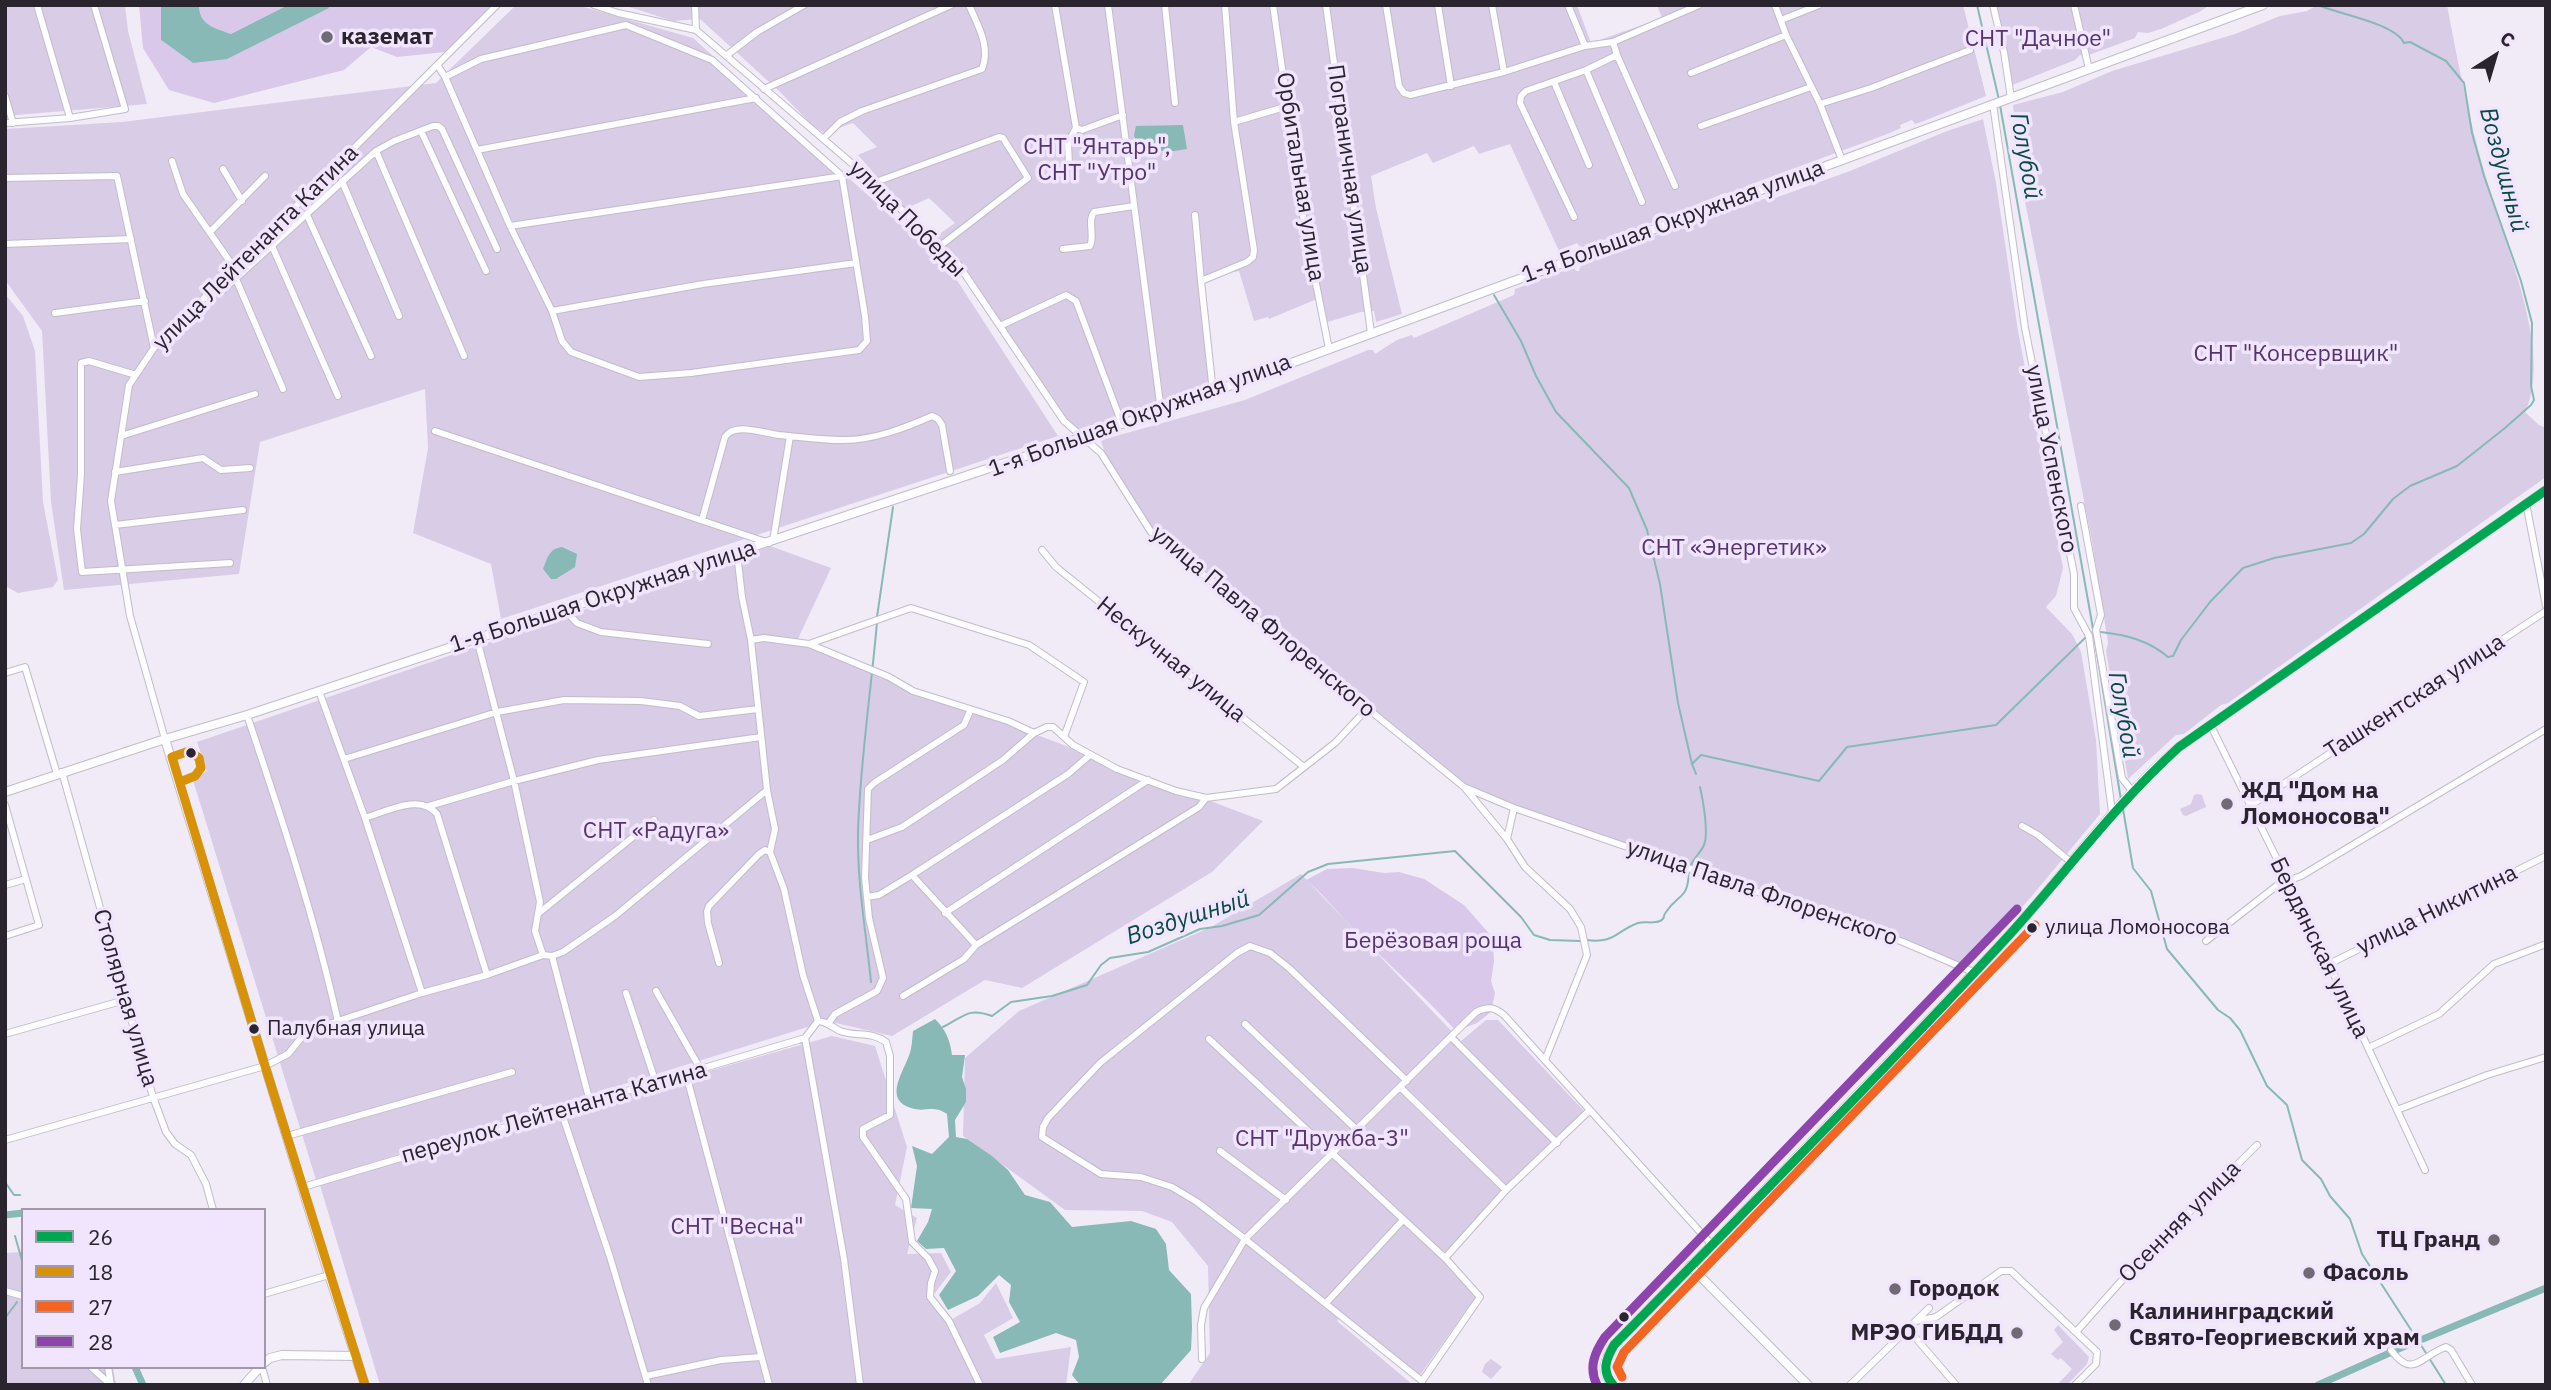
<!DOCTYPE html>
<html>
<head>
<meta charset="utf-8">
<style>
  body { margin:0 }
  #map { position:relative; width:2551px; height:1390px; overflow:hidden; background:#f1ebf8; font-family:"IBM Plex Sans",sans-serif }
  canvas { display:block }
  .frame { position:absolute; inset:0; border:7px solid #29242d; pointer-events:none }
  .legend { position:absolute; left:21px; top:1208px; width:245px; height:161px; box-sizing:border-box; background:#f1e5fe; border:2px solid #a198aa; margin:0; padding:9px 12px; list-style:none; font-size:21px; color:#29242d }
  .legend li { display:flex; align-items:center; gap:14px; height:35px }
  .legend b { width:35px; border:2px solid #a198aa }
  .north { position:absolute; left:2460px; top:21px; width:70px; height:70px; -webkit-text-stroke:5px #f1e5fe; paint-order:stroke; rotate:37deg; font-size:19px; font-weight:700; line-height:28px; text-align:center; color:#29242d }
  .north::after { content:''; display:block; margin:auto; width:24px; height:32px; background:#29242d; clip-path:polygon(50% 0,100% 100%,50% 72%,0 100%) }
</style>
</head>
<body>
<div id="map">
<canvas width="2551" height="1390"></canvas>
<div class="frame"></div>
<ul class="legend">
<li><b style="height:9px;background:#00a651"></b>26</li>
<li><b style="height:9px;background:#d89207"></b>18</li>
<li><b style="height:9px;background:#f26522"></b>27</li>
<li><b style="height:9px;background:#8e44ad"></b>28</li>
</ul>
<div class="north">С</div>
</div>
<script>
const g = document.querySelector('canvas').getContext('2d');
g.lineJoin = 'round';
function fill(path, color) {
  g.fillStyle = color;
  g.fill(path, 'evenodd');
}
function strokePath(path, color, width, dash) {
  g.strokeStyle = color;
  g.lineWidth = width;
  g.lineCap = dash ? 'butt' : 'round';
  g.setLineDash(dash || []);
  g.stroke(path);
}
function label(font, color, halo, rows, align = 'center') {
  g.font = font + ' "IBM Plex Sans",sans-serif';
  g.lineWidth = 7;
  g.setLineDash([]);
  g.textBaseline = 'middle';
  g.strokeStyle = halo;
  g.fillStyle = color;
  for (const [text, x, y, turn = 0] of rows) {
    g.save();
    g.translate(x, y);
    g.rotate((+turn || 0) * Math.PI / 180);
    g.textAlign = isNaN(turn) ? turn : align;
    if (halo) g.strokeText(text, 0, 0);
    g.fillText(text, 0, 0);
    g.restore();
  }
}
const green = new Path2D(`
  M 5,5 L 125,5 L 128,31 L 147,104 L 5,116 Z
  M 516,5 L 577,5 L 693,38 L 949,268 L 1058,436 L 501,619 L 491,564 L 413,533 L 428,448 L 425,389 L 260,442 L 239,574 L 64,590 L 51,502 L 42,331 L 5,280 L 5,129 L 122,122 L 436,83 Z
  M 623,5 L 1577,5 L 1591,43 L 1662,18 L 1657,5 L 1963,5 L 1986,96 L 1924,121 L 1915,124 L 1912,120 L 1900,125 L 1901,128 L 1890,133 L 1749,185 L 1730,195 L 1725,193 L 1651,223 L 1581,248 L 1577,243 L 1559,251 L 1510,144 L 1479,154 L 1474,146 L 1433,163 L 1427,153 L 1371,176 L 1376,208 L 1402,314 L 1376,322 L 1374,311 L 1361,312 L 1324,323 L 1317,299 L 1269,319 L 1268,317 L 1254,321 L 1239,271 L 1198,279 L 1214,381 L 1195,392 L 1193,395 L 1152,411 L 1077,433 L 953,255 L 935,237 L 955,223 L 929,198 L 905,209 L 858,155 L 877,147 L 853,123 L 836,129 L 830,137 L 811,124 L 779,91 L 700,19 L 673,21 Z
  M 1989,5 L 2210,5 L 2199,12 L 2161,29 L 2148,33 L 2138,32 L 2135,38 L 2086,56 L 2080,55 L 2075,60 L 2010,86 Z
  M 2317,5 L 2447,5 C 2455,47 2463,89 2473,130 C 2480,158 2488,185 2497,212 C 2513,266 2551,360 2525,412 L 2539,425 L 2546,428 L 2546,477 L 2228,703 L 2221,705 L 2184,734 L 2176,735 L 2128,779 L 2106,651 L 2108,643 L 2092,541 L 2020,176 L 2013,105 L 2063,92 L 2112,71 L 2235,34 L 2280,16 L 2307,11 Z
  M 1983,119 L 1996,183 L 2018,331 L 2063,568 L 2056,596 L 2046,607 L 2072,634 L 2081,652 L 2096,740 L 2100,814 L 2031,897 L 1968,967 L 1542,818 L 1462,784 L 1148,530 L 1106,456 L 1101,441 L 1105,439 L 1245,400 L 1368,350 L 1373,350 L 1375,354 L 1397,340 L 1412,335 L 1414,338 L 1514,295 L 1515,289 L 1574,267 L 1576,271 L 1579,271 L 1582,262 L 1611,253 L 1697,219 C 1723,216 1746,197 1772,199 L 1850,171 L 1947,131 Z
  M 5,294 L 23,316 L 35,351 L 43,502 L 58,580 L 53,587 L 18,593 L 5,586 Z
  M 770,546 L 831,568 L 796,643 L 1263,821 L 1212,872 L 1022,988 L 985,980 L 892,1036 L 827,1021 L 316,1180 L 193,780 L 207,771 L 197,742 Z
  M 2198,794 L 2202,795 L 2206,807 L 2186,816 L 2183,815 L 2180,809 L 2191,804 L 2194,795 Z
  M 1301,874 L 1461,1041 L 1486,1020 L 1498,1020 L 1585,1112 L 1443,1260 L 1477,1295 L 1418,1378 L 1341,1315 L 1337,1321 L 1413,1385 L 1188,1385 L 1210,1353 L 1208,1266 L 1172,1222 L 1142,1211 L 1065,1210 L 963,1136 L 965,1058 L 1019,1011 L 1211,927 Z
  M 832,1036 L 875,1046 L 907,1147 L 895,1205 L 917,1218 L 907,1254 L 941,1253 L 951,1272 L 931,1298 L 949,1321 L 980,1303 L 996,1283 L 1013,1318 L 984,1335 L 996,1359 L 1071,1347 L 1066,1385 L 380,1385 L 319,1182 Z
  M 23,1252 L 23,1367 L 113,1367 L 116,1385 L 5,1385 L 5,1253 Z
  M 2058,1325 L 2089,1357 L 2087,1364 L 2067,1385 L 2057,1385 L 2072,1369 L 2061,1358 L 2058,1360 L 2051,1354 L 2063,1342 L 2054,1330 Z
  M 1491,1359 L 1502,1367 L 1491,1379 L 1482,1372 L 1485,1364 Z`);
const forest = new Path2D(`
  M 139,5 L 161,5 L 161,40 L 193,63 L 328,8 L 327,5 L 495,5 L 445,52 L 397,57 L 371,47 L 344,70 L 214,103 L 169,90 L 143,48 Z
  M 199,5 L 288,5 L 231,34 C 215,28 199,25 199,5 Z
  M 1353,868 L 1384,873 L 1399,872 L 1424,879 L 1464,905 L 1493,938 L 1494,962 L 1491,981 L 1495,993 L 1491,1012 L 1477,1023 L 1456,1031 C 1422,993 1383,960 1348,923 C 1334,908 1322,893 1306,880 L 1327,869 Z`);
const water = new Path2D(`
  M 161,5 L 199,5 C 199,25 215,28 231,34 L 288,5 L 327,5 L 329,8 L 227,59 L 193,63 L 161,40 Z
  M 1183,125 L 1187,149 L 1174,151 L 1138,150 L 1134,135 L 1136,126 Z
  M 562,547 L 577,554 L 575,567 L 556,579 L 551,579 L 543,569 C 548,557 549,549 562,547 Z
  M 935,1019 C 946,1030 950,1040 952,1055 L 965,1055 L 962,1077 L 966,1089 L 966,1102 L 955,1120 L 956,1137 L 967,1139 L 992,1156 L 1008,1170 L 1025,1195 L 1050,1202 L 1072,1227 L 1131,1221 L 1156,1229 L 1166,1244 L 1169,1270 L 1191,1294 L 1192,1328 L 1191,1350 L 1160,1385 L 1080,1385 L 1072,1375 L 1079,1357 L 1076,1340 L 1056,1333 L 1000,1353 L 993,1337 L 1020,1322 L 1009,1302 L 1011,1285 L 999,1275 L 978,1296 L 948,1310 L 939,1295 L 956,1271 L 944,1248 L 926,1249 L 917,1241 L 928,1222 L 932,1209 L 911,1208 L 917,1166 L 912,1146 L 932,1154 L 949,1137 L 947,1114 C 932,1104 926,1113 911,1108 C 884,1100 902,1074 908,1058 C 912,1050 912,1040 913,1031 Z`);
const stream = new Path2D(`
  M 1977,5 L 1999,100
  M 2000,105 L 2092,623 L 2121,800
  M 1494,295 L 1521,341 L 1536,376 L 1556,412 L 1629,488 L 1647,530 L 1660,584 L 1678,703 L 1692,764
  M 877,617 L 893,507
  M 2101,632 C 2126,635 2148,640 2168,657 L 2173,656 L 2181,640 L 2210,602 L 2243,568 L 2274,558 L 2351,543 L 2364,534 L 2393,499 L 2410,486 L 2457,466 L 2505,428 L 2531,405 L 2534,400 L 2531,386 L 2532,323 L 2521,281 L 2484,176 L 2472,133 L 2464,83 L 2446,61 L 2410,42 L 2404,43 C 2395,23 2338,14 2318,5
  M 1696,774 L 1692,764 L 1701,755 L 1819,781 L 1847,747 L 1996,725 L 2087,636
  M 2123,809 L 2133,868 L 2151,891 L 2167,949 L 2218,1010 L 2230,1018 L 2240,1030 L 2267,1086 L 2287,1105 L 2302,1160 L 2321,1179 L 2330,1196 L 2350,1219 L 2362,1254 L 2426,1353
  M 1691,865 C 1694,858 1701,852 1704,845 C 1709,833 1703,800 1700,787
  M 1587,940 C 1614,944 1616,931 1638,923 C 1645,921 1653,924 1660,921 C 1666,918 1662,917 1666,912 C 1679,893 1688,900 1689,871
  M 871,982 C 866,932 857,882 858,832 C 860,762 871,692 877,622
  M 943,1027 C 964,1017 967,1007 992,1016 L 1011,1002 L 1052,996 L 1087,985 L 1101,965 L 1110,958 L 1148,952 L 1200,929 L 1222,926 L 1259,915 L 1308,872 L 1328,864 L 1455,851 L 1521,917 L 1534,935 L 1550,940 L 1580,941
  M 5,1182 L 14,1195 L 20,1195
  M 15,1236 L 23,1264
  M 22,1290 L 23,1284
  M 5,1318 L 17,1302
  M 2429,1358 L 2446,1385`);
const canal = new Path2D(`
  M 5,1215 L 23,1213
  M 2423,1339 L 2546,1288
  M 135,1367 L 143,1385
  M 2318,1385 L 2414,1342`);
const minor = new Path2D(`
  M 37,5 L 70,118
  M 594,5 L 618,13 L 696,30 L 863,173 L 958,264 L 1064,421 L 1101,453 L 1151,532 L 1464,787 L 1514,808 L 1903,942 L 1973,972
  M 695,5 L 696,30
  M 1055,5 L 1076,128 L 1068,143 L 1069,165
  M 1108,5 L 1161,411
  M 1165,5 L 1175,103
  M 1273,5 L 1304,223 L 1329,349
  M 1326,5 L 1371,333
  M 1386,5 L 1399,86 L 1404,93 L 1410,95 L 1504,72 L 1585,46 L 1613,42 L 1699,5
  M 1438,5 L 1451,86
  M 1492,5 L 1504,72
  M 1568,5 L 1585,46
  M 1775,5 L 1786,35 L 1820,104 L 1842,160
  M 1993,5 L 2004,52 L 2011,98
  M 2074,5 L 2089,69
  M 1781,20 L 1819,5
  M 727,55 L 757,32 L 804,5
  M 1617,55 L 1675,186
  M 438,66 L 445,77 L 481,59 L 626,25 L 712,60 L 842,176 L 865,316 L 867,341 L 859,350 L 691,373 L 639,377 L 571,352 L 562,341 L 552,311 L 510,226 L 445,77
  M 1586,70 L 1642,202
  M 1691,73 L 1786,35
  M 1554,82 L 1589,165
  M 764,89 L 951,5
  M 5,96 L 13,123
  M 1820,104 L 1871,88 L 1970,50
  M 1993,104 L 2025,328 L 2074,574 L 2074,608 L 2089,636 L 2112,812
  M 1234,122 L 1288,106
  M 5,123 L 70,118 L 125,109 L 94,5
  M 1701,126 L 1811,87
  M 1076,128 L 1082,130 L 1123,115
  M 421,131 L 486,271
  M 823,139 L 840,122 L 862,111 L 982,69 C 991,47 978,26 969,5
  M 477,150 L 756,98
  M 376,151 L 464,356
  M 172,161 L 183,194 L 235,269
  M 223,169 L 242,201
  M 5,178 L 117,176 L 154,348
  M 342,181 L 399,316
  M 873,183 L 999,137 L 1003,138 L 1028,178 L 940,246
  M 307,215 L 371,356
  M 1195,215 L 1201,281
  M 1574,217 L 1520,103 L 1521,96 L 1526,91 L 1586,70 L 1617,55 L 1613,42
  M 510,226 L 863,173
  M 210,232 L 265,176
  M 5,244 L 131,239
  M 272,246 L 338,396
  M 1063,249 L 1090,246 C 1095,235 1087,221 1094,212 L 1134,206
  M 236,279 L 283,389
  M 206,298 L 223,290 L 376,151 L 394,141 L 433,126 L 438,126 L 442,129 L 497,249
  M 552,311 L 703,284 L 856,263
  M 55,313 L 145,301
  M 1000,326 L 1066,295 L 1076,301 L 1122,424
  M 136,375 L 89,361 L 81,363 L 81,475 L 77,529 L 82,572 L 230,563
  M 1213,392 L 1201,281 L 1247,262 L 1253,257 L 1254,250 L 1234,122 L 1225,5
  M 435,431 L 769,543
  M 121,436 L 255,394
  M 115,472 L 203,458 L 221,470 L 250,468
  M 2526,503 L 2546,606
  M 2081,506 L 2101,615 L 2096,630 L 2122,778 L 2132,791
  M 702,520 L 725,437 C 734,422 763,433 779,435 C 801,437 823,440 844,440 C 874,440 905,428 932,416 L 938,419 L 942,425 L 950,471
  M 115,525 L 243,510
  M 773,541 L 790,436
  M 1042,550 L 1056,567 L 1304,767
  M 737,553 L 742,597 L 751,640 L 764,638 L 809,644 L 889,677 L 913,691 L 1008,721 L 1034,733 L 1047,727 L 1053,727 L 1073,745 L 1117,769 L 1176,791 L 1206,798 L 1276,789 L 1335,743 L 1367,709
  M 565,610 L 577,623 L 601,632 L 708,644
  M 477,639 L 514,781 L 540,902 L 535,931 L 543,955
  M 751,640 L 767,790 L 775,829 L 770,852 L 784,889 L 803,975 L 818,1021
  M 809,644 L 911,608 L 1029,645 L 1084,682 L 1064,737
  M 5,673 L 25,667 L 57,774
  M 319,691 L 365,818 L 422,993
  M 247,715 C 281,816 315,918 338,1022
  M 2211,726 L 2329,964 L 2425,1170
  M 165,739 L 130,616 L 111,501 L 129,385 L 154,348 L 497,5
  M 344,759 L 497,712 L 564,700 L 641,701 L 680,706 L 699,716 L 758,709
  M 62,772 L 153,1097 L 166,1132 L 175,1144 L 191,1155 L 206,1184 L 213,1210
  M 1465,788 L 1507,839 L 1525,867 L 1570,909 L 1581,927 L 1587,955 L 1545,1060
  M 5,805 L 39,925 L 5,936
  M 429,806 L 514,781 L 598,760 L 761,737
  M 2250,806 L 2546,611
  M 365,818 C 387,811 421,793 437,814 L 487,975
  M 2022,826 L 2038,835 L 2072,863
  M 1507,839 L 1514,808
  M 867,840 L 902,827 L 1003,760 L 1034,733
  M 912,875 L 1068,774 L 1090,755
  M 5,885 L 26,879
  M 867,897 L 879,895 L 912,875 L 976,945
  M 539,913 L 654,820
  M 945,913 L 1148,780
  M 2206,941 L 2279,884 L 2301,876 L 2546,729
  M 552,956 L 590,1102
  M 719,963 L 708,923 L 707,911 L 709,906 L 759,854 L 765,850 L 770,852
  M 2329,964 L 2546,856
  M 656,991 L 701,1070
  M 626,993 L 656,1083
  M 903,996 L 964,959 L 976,945 L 1199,807 L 1206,798
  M 828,1024 L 835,1014 L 877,991 L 883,978 L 869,918 L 865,877 L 868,789 L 874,783 L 964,725 L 970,711
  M 1245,1024 L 1357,1130
  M 5,1034 L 125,1000
  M 1451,1037 L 1557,1143
  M 1209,1039 L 1445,1258 L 1506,1190
  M 2368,1048 L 2439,1014 L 2494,964 L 2546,944
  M 686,1074 L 769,1385
  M 1400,1087 L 1506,1190 L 1590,1110
  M 2397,1110 L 2487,1075 L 2546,1057
  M 561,1111 L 610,1257 L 648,1385
  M 287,1136 L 512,1072
  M 5,1140 L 265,1066 L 288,1054 L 302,1037 L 323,1026 L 422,993 L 487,975 L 543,955 L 552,956 L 563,952 L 615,916 L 767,790
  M 1220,1151 L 1286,1200
  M 303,1187 L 805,1038
  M 1445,1258 L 1480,1297 L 1422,1381 L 1245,1239 L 1476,1012 C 1488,1006 1494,1007 1504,1015 L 1712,1245
  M 5,1291 L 23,1296
  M 264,1294 L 329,1275
  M 1327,1302 L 1403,1220
  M 1916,1321 L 1936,1317 L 2001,1271 L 2011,1271 L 2097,1352 L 2096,1364 L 2075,1385
  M 2076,1332 L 2131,1270 L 2257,1145
  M 1903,1334 L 1914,1336 L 1956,1385
  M 2391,1350 C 2413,1380 2420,1356 2446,1347 L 2451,1350 L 2472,1385
  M 1202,1359 L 1201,1325 L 1204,1308 L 1245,1239 L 1197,1202 L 1172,1187 L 1141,1177 L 1101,1174 L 1042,1137 L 1043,1127 L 1048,1118 L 1100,1063 L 1237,953 L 1250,946 L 1270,953 L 1289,968 L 1407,1081
  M 91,1367 L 111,1385
  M 108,1367 L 111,1385
  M 262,1367 L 267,1385
  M 646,1376 L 721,1360 L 761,1357
  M 860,1385 L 844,1259 L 805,1038 L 818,1021 C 828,1022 832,1027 840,1031 C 857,1037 871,1031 886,1042 L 890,1056 L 890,1115 L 863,1129 L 863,1137 L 906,1199 L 912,1242 L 928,1258 L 935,1271 L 931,1283 L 930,1297 L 949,1321 L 980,1385
  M 1850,1385 L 1929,1308`);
const tertiary = new Path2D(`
  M 165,739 L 329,1275 L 365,1385
  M 5,792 L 165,739 L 247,715 L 1161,411 L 2263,5
  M 1690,1266 L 1808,1385
  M 264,1363 L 270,1358 L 282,1355 L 356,1356
  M 244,1385 L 260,1367`);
const secondary = new Path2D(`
  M 1613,1385 C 1599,1371 1605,1360 1614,1345 C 1744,1212 1874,1079 2001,944 C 2062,879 2111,805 2179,747 L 2546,490`);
const bus1 = new Path2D(`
  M 1613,1385 C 1601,1371 1606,1359 1614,1345 C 1744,1212 1875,1080 2001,944 C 2061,879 2113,807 2179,747 L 2546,490`);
const bus2 = new Path2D(`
  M 180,782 L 195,776 L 201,768 L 199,758 L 189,751 L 172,757 L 265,1066 L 365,1385`);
const bus3 = new Path2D(`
  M 1622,1377 L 1617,1367 L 1624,1352 L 2035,925`);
const bus4 = new Path2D(`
  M 1597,1385 C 1588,1367 1595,1352 1605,1337 L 2017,909`);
const markers = [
  [327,37,7,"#6f6a74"],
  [191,753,6,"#29242d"],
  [2227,804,7,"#6f6a74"],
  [2032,928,6,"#29242d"],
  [254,1029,6,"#29242d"],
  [2494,1240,7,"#6f6a74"],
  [2309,1273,7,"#6f6a74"],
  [1895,1289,7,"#6f6a74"],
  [1624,1317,6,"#29242d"],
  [2115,1325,7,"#6f6a74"],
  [2017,1333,7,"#6f6a74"]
];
const busNames = [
  ["улица Ломоносова",2045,928],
  ["Палубная улица",267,1029]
];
const poiNames = [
  ["каземат",341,37],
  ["ЖД \"Дом на",2241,791],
  ["Ломоносова\"",2241,817],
  ["ТЦ Гранд",2480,1240,"right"],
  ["Фасоль",2323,1273],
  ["Городок",1909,1289],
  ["Калининградский",2129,1312],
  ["Свято-Георгиевский храм",2129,1338],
  ["МРЭО ГИБДД",2003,1333,"right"]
];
const parkNames = [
  ["СНТ \"Дачное\"",2038,39],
  ["СНТ \"Янтарь\",",1097,147],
  ["СНТ \"Утро\"",1097,173],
  ["СНТ \"Консервщик\"",2296,354],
  ["СНТ «Энергетик»",1734,548],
  ["СНТ «Радуга»",656,831],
  ["Берёзовая роща",1433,941],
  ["СНТ \"Дружба-3\"",1322,1139],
  ["СНТ \"Весна\"",737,1227]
];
const streetNames = [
  ["Пограничная улица",1349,169,82],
  ["Орбитальная улица",1300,177,81],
  ["улица Победы",907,219,45],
  ["1-я Большая Окружная улица",1673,222,-20],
  ["улица Лейтенанта Катина",256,248,-45],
  ["1-я Большая Окружная улица",1140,416,-20],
  ["улица Успенского",2051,459,79],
  ["1-я Большая Окружная улица",603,597,-18],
  ["улица Павла Флоренского",1263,622,40],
  ["Нескучная улица",1171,660,39],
  ["Ташкентская улица",2415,697,-33],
  ["улица Павла Флоренского",1762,893,19],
  ["улица Никитина",2437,910,-26],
  ["Бердянская улица",2319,948,64],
  ["Столярная улица",125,998,74],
  ["переулок Лейтенанта Катина",554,1113,-16],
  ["Осенняя улица",2180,1222,-45]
];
const waterNames = [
  ["Голубой",2025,156,80],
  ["Воздушный",2503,170,75],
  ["Голубой",2123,715,80],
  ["Воздушный",1188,918,-18]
];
fill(green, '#d9cce7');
fill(forest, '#d9c8e9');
fill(water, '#88b9b6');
strokePath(stream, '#88b9b6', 2);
strokePath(canal, '#88b9b6', 7);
strokePath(minor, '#c2bcc7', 8);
strokePath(tertiary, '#c2bcc7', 10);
strokePath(secondary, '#c2bcc7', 10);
strokePath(minor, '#fdfcfe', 6);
strokePath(tertiary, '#fdfcfe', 8);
strokePath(secondary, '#fdfcfe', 9);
strokePath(bus1, '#00a651', 9);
strokePath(bus2, '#d89207', 9);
strokePath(bus3, '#f26522', 9);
strokePath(bus4, '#8e44ad', 9);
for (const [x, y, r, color] of markers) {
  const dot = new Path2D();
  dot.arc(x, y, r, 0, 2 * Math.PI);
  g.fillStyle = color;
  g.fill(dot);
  strokePath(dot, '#f1e5fe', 2.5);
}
label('21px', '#29242d', '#f1e5fe', busNames, 'left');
label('bold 23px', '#29242d', '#f1e5fe', poiNames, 'left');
label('23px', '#553470', '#f1e5fe', parkNames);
label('23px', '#29242d', '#f1e5fe', streetNames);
label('italic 24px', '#084a44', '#f1e5fe', waterNames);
</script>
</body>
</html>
